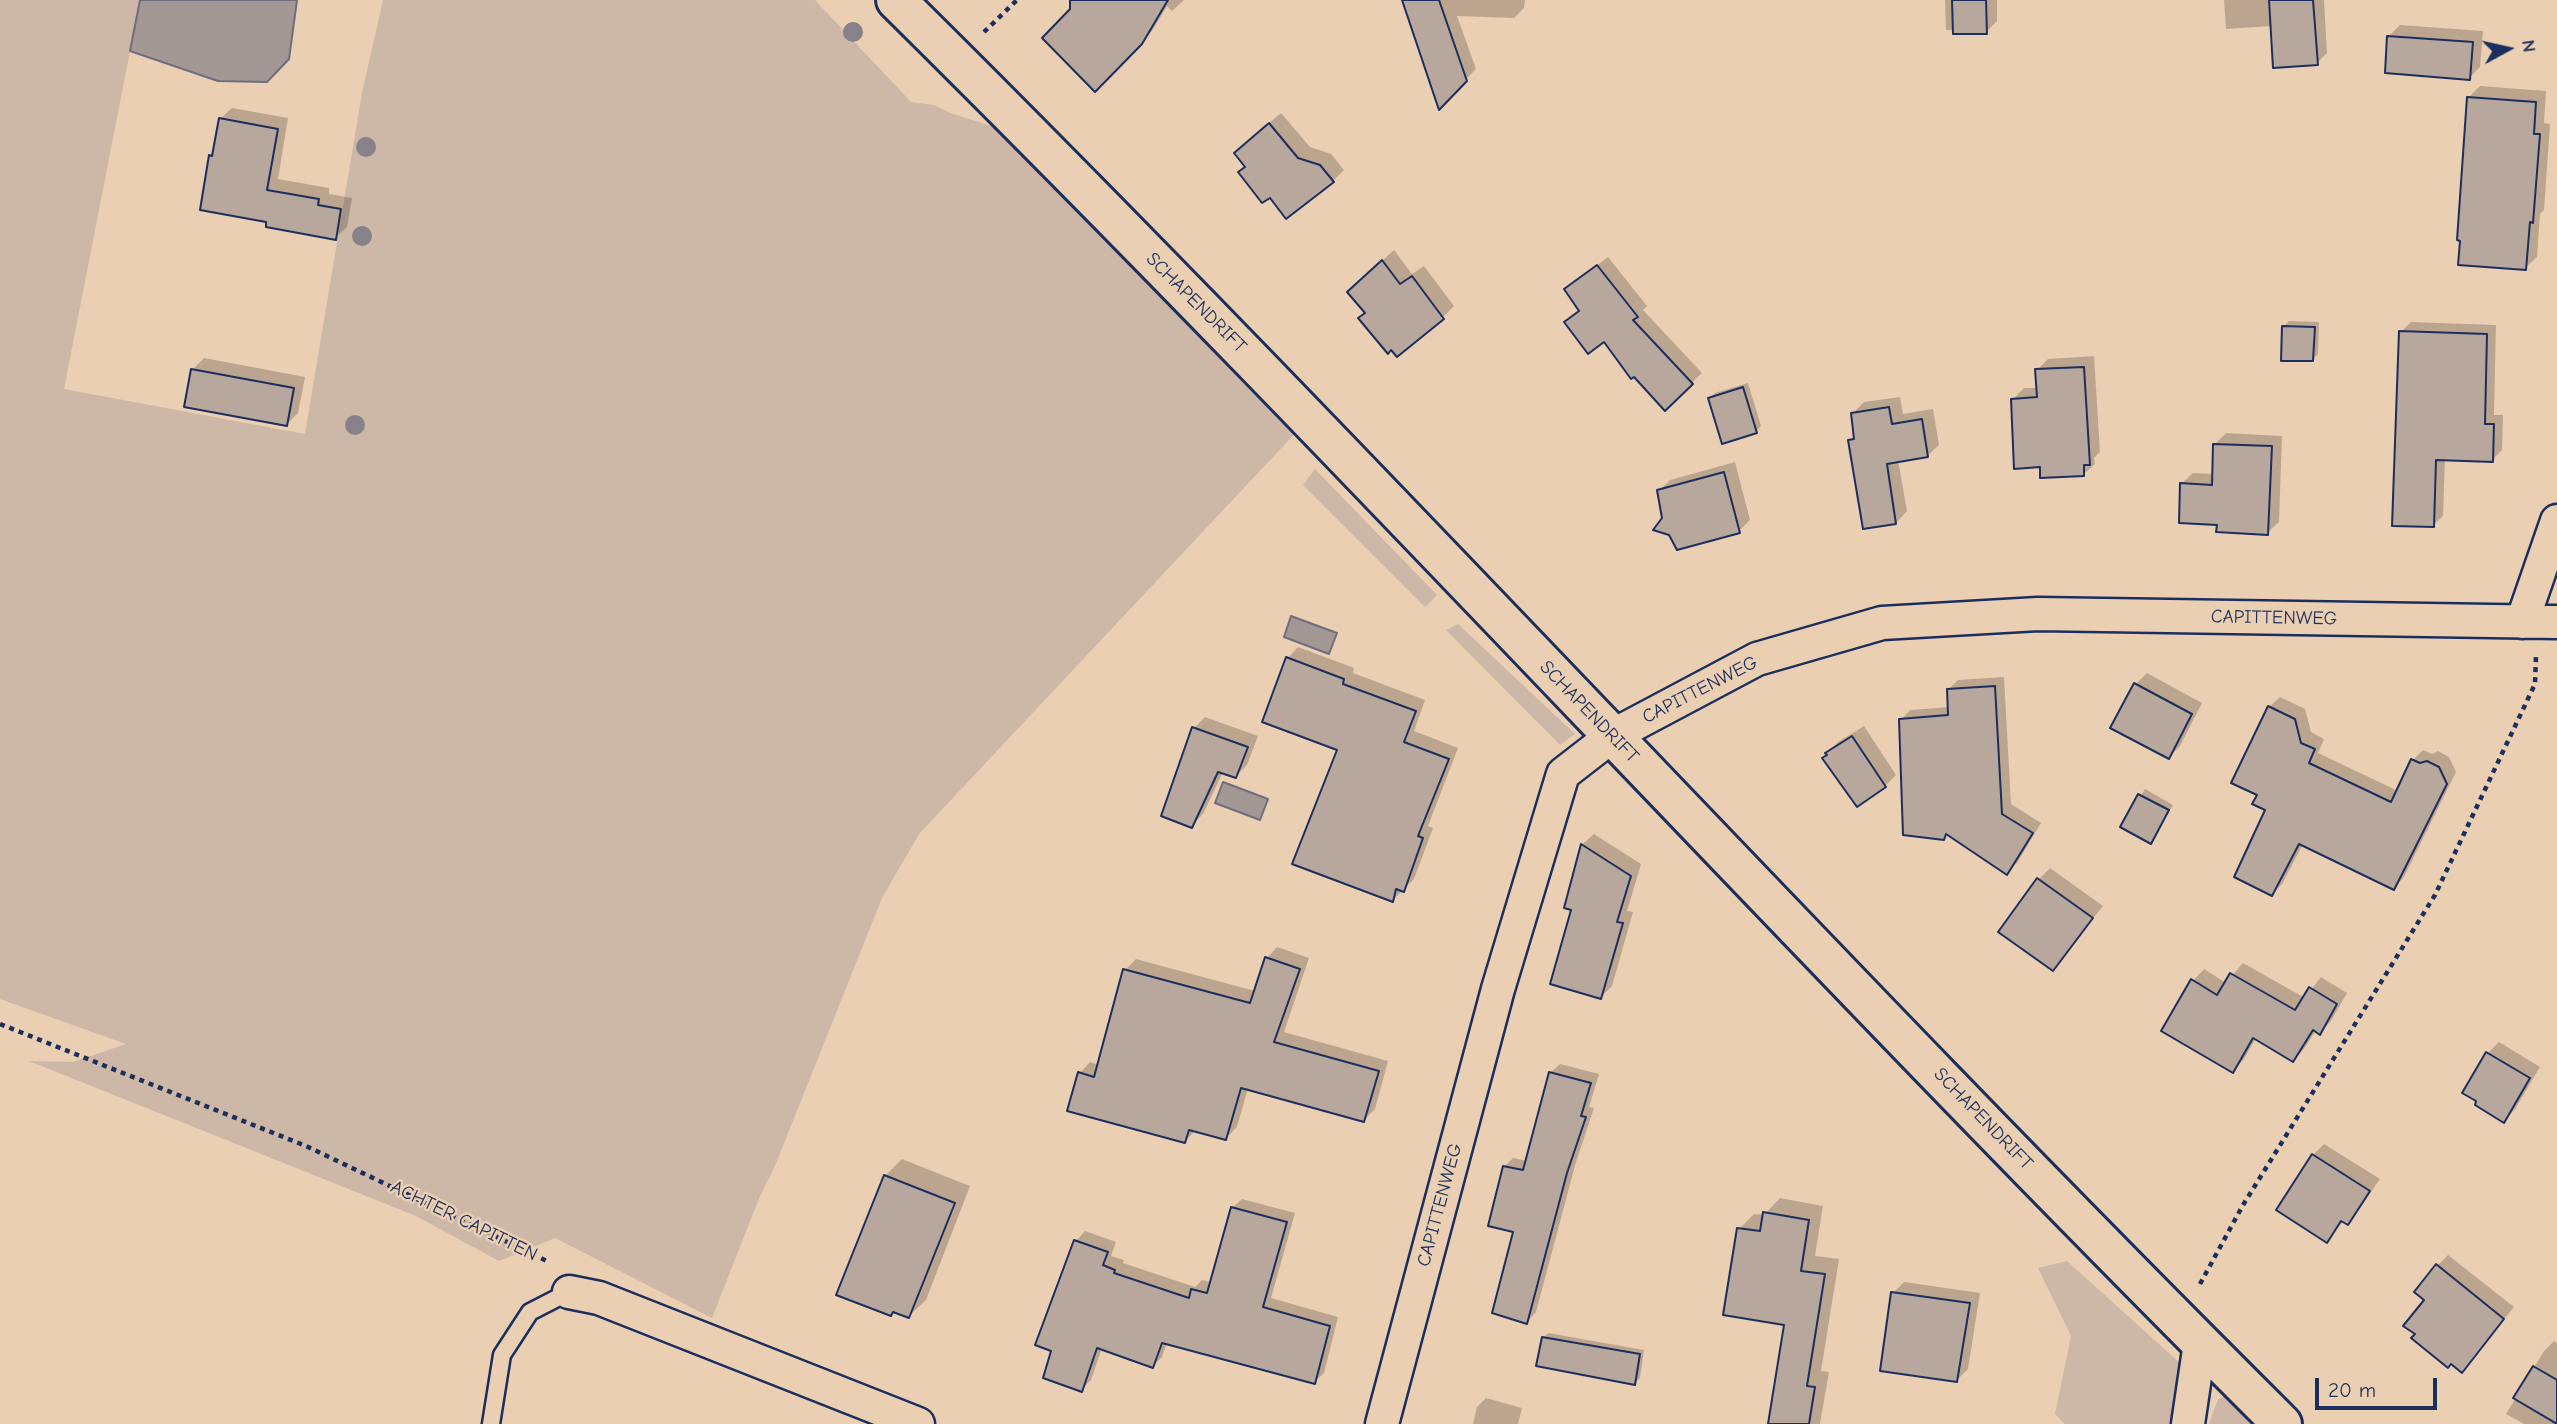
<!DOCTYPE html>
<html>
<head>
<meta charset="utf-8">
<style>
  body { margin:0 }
  #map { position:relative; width:2557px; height:1424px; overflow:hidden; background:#ebcfb2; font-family:"Comic Neue",sans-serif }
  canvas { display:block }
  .north { position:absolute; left:2473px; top:14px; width:70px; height:70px; -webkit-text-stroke:5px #ebcfb2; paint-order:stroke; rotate:82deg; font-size:19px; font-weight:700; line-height:28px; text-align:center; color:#1b2f5e }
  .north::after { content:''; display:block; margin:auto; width:24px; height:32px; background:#1b2f5e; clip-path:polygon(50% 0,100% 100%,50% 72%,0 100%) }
  .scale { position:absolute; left:2315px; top:1378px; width:122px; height:32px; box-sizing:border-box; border:4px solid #1b2f5e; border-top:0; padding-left:9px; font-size:21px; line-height:24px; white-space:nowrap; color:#1b2f5e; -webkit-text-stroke:5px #ebcfb2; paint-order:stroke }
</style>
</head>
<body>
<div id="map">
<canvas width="2557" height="1424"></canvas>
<div class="north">N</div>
<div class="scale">20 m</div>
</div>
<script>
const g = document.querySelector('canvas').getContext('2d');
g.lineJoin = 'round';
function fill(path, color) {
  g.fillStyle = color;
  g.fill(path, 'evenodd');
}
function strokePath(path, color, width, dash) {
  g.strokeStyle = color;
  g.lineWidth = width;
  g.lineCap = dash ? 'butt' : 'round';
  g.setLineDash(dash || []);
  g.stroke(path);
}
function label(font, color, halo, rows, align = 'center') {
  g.font = font + ' "Comic Neue",sans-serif';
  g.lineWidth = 5;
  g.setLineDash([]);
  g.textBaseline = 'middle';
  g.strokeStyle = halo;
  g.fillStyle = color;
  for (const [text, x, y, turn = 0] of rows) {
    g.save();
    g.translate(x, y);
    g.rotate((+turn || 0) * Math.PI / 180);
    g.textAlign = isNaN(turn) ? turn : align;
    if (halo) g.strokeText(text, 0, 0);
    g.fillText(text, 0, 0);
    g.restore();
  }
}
const green = new Path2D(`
  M 0,0 L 140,0 L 64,389 L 305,434 L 362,93 L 383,0 L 815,0 L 911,102 L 934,105 L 950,113 L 995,127 L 1302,426 L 919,834 L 882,898 L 775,1166 L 760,1196 L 712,1318 L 555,1238 L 499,1261 L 416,1216 L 29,1061 L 73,1062 L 126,1044 L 0,999 Z
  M 1315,469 L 1437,595 L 1425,607 L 1303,485 Z
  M 1458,624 L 1575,734 L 1560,745 L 1446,630 Z
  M 2067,1261 L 2181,1364 L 2172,1424 L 2065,1424 L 2055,1414 L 2071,1336 L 2038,1268 Z
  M 2230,1395 L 2258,1424 L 2209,1424 L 2218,1399 Z`);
const water = new Path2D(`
  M 140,0 L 297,0 L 289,59 L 267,82 L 218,81 L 130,51 Z
  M 1291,616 L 1337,633 L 1329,654 L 1284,637 Z
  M 1223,782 L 1268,799 L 1260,820 L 1215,803 Z`);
const shadow = new Path2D(`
  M 1082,0 L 1184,0 L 1172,11 L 1167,6 L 1152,31 L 1095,90 Z
  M 1404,0 L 1525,0 L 1524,8 L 1514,18 L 1457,16 L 1476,69 L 1439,107 Z
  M 1945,0 L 1997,0 L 1997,21 L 1986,32 L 1946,30 Z
  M 2224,0 L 2324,0 L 2327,53 L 2317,63 L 2272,26 L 2226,29 Z
  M 2400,25 L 2483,31 L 2480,67 L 2469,78 L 2389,36 Z
  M 2480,86 L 2546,91 L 2544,123 L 2550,124 L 2544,210 L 2540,214 L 2537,257 L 2525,268 L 2469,97 Z
  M 232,108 L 288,118 L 278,179 L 329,188 L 329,194 L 352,198 L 347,227 L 335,238 L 211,156 L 215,152 L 220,119 Z
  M 1281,113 L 1310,147 L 1331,154 L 1344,170 L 1333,181 L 1246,166 L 1247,142 Z
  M 1394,250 L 1412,274 L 1424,266 L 1454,306 L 1443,317 L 1367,312 L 1360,281 Z
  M 1608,257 L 1647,306 L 1643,310 L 1702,373 L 1665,408 L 1605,339 L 1566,322 L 1580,309 L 1566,289 Z
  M 2289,321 L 2319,322 L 2318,354 L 2312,360 L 2284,326 Z
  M 2411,322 L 2496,325 L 2494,415 L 2503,415 L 2502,450 L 2492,460 L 2445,458 L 2443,516 L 2433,525 L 2401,332 Z
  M 2094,356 L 2100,452 L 2094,458 L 2095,464 L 2083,475 L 2042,465 L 2012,400 L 2024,388 L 2038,388 L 2037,370 L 2048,359 Z
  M 204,358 L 305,377 L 298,413 L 287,424 L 193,369 Z
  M 1748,383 L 1761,426 L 1756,431 L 1710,398 L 1715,393 Z
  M 1900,397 L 1903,414 L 1933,409 L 1939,445 L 1927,456 L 1898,460 L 1907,511 L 1896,523 L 1850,440 L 1855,435 L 1852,414 L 1864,402 Z
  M 2226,433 L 2282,436 L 2279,522 L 2267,533 L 2218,523 L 2181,484 L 2193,473 L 2214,474 L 2214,445 Z
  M 1735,462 L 1750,520 L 1739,531 L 1664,518 L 1659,491 L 1670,480 Z
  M 1298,647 L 1354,668 L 1353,673 L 1425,700 L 1414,731 L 1458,748 L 1428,826 L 1433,828 L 1414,879 L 1393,900 L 1339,749 L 1288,658 Z
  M 2147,673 L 2202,703 L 2180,746 L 2169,757 L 2136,684 Z
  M 2004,677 L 2011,804 L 2041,823 L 2017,863 L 2007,872 L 1948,833 L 1943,838 L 1901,720 L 1910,710 L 1950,707 L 1949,689 L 1958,680 Z
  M 2280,697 L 2305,709 L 2311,732 L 2324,739 L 2318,753 L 2398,791 L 2413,760 L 2423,750 L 2432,754 L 2438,751 L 2449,757 L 2456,772 L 2404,877 L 2394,888 L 2303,844 L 2282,884 L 2272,894 L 2267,810 L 2259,794 L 2269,707 Z
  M 1205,717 L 1258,736 L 1247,765 L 1236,776 L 1223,772 L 1203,814 L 1191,826 L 1194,728 Z
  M 1864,726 L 1896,775 L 1885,786 L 1827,753 L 1838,742 Z
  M 2145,789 L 2173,805 L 2151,841 L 2123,826 Z
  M 1594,834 L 1641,864 L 1627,911 L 1633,912 L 1612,986 L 1601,997 L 1574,908 L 1566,906 L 1583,844 Z
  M 2050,868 L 2103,906 L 2052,969 L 2000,931 L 2039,879 Z
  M 1277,947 L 1309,958 L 1284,1032 L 1388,1061 L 1375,1109 L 1364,1120 L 1248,1088 L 1237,1127 L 1226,1138 L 1196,1130 L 1185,1141 L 1080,1073 L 1090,1062 L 1099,1065 L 1125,970 L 1136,959 L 1255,991 L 1267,958 Z
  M 2243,963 L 2305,998 L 2321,977 L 2347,993 L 2331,1021 L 2320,1032 L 2316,1030 L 2304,1049 L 2293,1060 L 2256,1038 L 2244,1059 L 2233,1070 L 2193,981 L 2204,969 L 2226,983 Z
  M 2499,1042 L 2540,1067 L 2515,1109 L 2504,1121 L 2464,1092 L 2488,1053 Z
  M 1560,1064 L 1599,1074 L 1589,1107 L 1594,1108 L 1576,1162 L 1536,1312 L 1527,1322 L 1504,1167 L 1513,1158 L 1527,1161 L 1550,1073 Z
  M 2324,1144 L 2380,1179 L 2358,1211 L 2347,1222 L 2344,1220 L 2327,1241 L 2313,1155 Z
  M 902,1159 L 970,1186 L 926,1300 L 909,1316 L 894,1311 L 891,1314 L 885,1176 Z
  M 1780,1198 L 1823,1206 L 1815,1256 L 1839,1259 L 1821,1371 L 1829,1372 L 1820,1424 L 1770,1424 L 1786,1323 L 1739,1229 L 1754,1214 L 1764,1215 Z
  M 1242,1199 L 1295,1213 L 1271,1298 L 1338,1317 L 1324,1373 L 1314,1382 L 1167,1343 L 1162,1357 L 1153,1366 L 1102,1348 L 1091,1380 L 1081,1390 L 1053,1350 L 1076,1241 L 1085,1231 L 1116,1242 L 1111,1256 L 1124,1260 L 1123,1263 L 1195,1287 L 1202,1280 L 1212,1283 L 1232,1208 Z
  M 2448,1255 L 2514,1307 L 2462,1370 L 2417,1334 L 2437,1266 Z
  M 1904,1282 L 1980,1293 L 1968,1369 L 1957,1380 L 1893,1293 Z
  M 1548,1333 L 1644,1350 L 1640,1378 L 1634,1383 L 1543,1338 Z
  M 2554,1341 L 2557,1343 L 2557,1424 L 2524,1424 L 2506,1414 L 2544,1351 Z
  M 1486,1398 L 1522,1408 L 1518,1424 L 1473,1424 L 1477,1407 Z`);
const building = new Path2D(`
  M 1070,0 L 1168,0 L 1142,44 L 1095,92 L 1042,38 L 1070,9 Z
  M 1402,0 L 1439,0 L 1467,81 L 1439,110 Z
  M 1952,0 L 1986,0 L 1987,34 L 1953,34 Z
  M 2269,0 L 2313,0 L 2318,65 L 2273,68 Z
  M 2387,36 L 2473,42 L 2470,80 L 2385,73 Z
  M 2467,97 L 2536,102 L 2534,134 L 2540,134 L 2533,223 L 2530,222 L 2526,270 L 2458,265 L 2460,241 L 2457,240 Z
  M 219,118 L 278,129 L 267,190 L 319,199 L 318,205 L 341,209 L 336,240 L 266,227 L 266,222 L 200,210 L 209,155 L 212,156 Z
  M 1269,123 L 1298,158 L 1320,165 L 1334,182 L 1286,219 L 1270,198 L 1262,203 L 1238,172 L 1245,167 L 1234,153 Z
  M 1382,260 L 1400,284 L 1412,276 L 1444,319 L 1397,357 L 1391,350 L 1388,354 L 1358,318 L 1365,313 L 1347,292 Z
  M 1597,265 L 1638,317 L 1633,320 L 1693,384 L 1665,411 L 1634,377 L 1631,379 L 1604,342 L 1588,354 L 1564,322 L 1579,311 L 1564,289 Z
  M 2282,326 L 2315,327 L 2313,361 L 2281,361 Z
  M 2399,331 L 2487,334 L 2485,424 L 2494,424 L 2493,462 L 2436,460 L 2434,527 L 2392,526 Z
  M 2084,367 L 2090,465 L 2084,465 L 2084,476 L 2040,478 L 2040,467 L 2014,469 L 2011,399 L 2037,397 L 2035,369 Z
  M 191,369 L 294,388 L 287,426 L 184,407 Z
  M 1743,387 L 1757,433 L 1722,444 L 1708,398 Z
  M 1889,407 L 1892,424 L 1922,419 L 1928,457 L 1887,464 L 1896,524 L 1863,529 L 1848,440 L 1854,439 L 1851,413 Z
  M 2213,444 L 2272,446 L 2268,535 L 2216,532 L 2217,525 L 2179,523 L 2180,483 L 2212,485 Z
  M 1724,472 L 1740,533 L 1677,550 L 1669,535 L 1653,530 L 1662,518 L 1657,490 Z
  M 1286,657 L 1344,679 L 1343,684 L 1416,711 L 1404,742 L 1449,759 L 1418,836 L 1423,838 L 1404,892 L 1396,889 L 1393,902 L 1292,864 L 1337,750 L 1262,722 Z
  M 2134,683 L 2192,714 L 2169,759 L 2110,728 Z
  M 1995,686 L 2002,814 L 2033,833 L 2007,875 L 1946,834 L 1944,840 L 1903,835 L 1899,719 L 1948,715 L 1947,689 Z
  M 2268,706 L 2295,719 L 2301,743 L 2315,749 L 2309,763 L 2391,802 L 2411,759 L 2420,763 L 2427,761 L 2439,767 L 2447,784 L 2394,890 L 2299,844 L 2272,896 L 2234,877 L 2265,810 L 2252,804 L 2257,795 L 2231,783 Z
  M 1192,727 L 1248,747 L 1236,778 L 1218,772 L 1192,828 L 1161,816 Z
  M 1852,736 L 1886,787 L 1857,807 L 1822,758 L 1827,755 L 1825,753 Z
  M 2138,794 L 2169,810 L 2151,844 L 2120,827 Z
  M 1581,844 L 1631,876 L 1617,922 L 1623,923 L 1601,999 L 1550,984 L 1571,910 L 1564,908 Z
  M 2037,878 L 2093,918 L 2053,971 L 1998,932 Z
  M 1265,957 L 1300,969 L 1274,1042 L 1379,1071 L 1364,1122 L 1241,1088 L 1226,1140 L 1189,1130 L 1185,1143 L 1067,1111 L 1078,1072 L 1094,1077 L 1123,969 L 1250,1003 Z
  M 2230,973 L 2295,1010 L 2309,987 L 2337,1004 L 2320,1035 L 2313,1030 L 2293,1062 L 2253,1038 L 2233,1073 L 2161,1031 L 2191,979 L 2217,995 Z
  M 2486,1052 L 2530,1078 L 2504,1123 L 2475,1105 L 2476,1101 L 2462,1093 Z
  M 1549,1072 L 1591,1083 L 1581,1116 L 1586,1117 L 1567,1173 L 1527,1324 L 1492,1313 L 1513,1232 L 1488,1226 L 1503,1166 L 1523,1170 Z
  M 2312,1154 L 2370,1191 L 2348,1225 L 2341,1221 L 2327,1243 L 2276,1210 Z
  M 884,1175 L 955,1203 L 909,1318 L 893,1312 L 891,1316 L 836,1295 Z
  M 1231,1207 L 1287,1222 L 1263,1307 L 1330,1326 L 1315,1384 L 1162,1343 L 1153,1368 L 1097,1348 L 1082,1392 L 1043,1378 L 1051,1351 L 1035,1345 L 1074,1240 L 1108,1252 L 1103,1265 L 1115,1270 L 1114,1273 L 1189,1298 L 1191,1289 L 1207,1293 Z
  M 1763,1212 L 1809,1220 L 1801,1271 L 1825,1274 L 1807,1386 L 1815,1387 L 1809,1424 L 1768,1424 L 1784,1325 L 1723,1315 L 1737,1228 L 1760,1231 Z
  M 2436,1264 L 2504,1319 L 2462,1373 L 2451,1364 L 2448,1368 L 2411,1338 L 2415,1334 L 2403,1326 L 2424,1300 L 2414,1292 Z
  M 1891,1292 L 1970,1303 L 1957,1382 L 1880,1371 Z
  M 1542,1337 L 1640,1354 L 1635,1385 L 1536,1366 Z
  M 2533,1366 L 2557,1380 L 2557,1424 L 2513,1398 Z`);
const path = new Path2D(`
  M 984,32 L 1017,0
  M 0,1024 L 306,1146 L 549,1262
  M 2200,1284 L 2243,1205 L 2435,895 L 2535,684 L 2536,656`);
const lane = new Path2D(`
  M 491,1424 L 502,1355 L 530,1312 L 569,1292`);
const street = new Path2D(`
  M 2522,622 L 2557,521
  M 569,1292 L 599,1298 L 918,1424
  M 1382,1424 L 1498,989 L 1563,774 L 1612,736 L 1757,659 L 1882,623 L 2038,614 L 2557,622
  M 2188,1424 L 2200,1343`);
const secondary = new Path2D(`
  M 896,0 C 1367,466 1812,957 2282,1424`);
const trees = [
  [853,32],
  [366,147],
  [362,236],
  [355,425]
];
const streetNames = [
  ["SCHAPENDRIFT",1196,303,45],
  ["CAPITTENWEG",2274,618,1],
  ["CAPITTENWEG",1700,690,-27],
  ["SCHAPENDRIFT",1589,712,46],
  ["SCHAPENDRIFT",1983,1119,46],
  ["CAPITTENWEG",1440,1205,-75],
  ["ACHTER CAPITTEN",464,1221,26]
];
fill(green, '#cdb7a6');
fill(water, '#a49895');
strokePath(water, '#6d6e7f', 2);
fill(shadow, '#0003');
fill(building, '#b7a79d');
strokePath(building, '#1b2f5e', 2);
strokePath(lane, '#1b2f5e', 21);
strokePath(street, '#1b2f5e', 37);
strokePath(secondary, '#1b2f5e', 44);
strokePath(path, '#1b2f5e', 4.5, [5, 5]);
strokePath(lane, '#ebcfb2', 16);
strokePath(street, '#ebcfb2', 32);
strokePath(secondary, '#ebcfb2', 38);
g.fillStyle = '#87828a';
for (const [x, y] of trees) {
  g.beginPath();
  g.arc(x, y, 10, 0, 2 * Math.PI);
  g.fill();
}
label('19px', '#1b2f5e', '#ebcfb2', streetNames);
</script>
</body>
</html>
